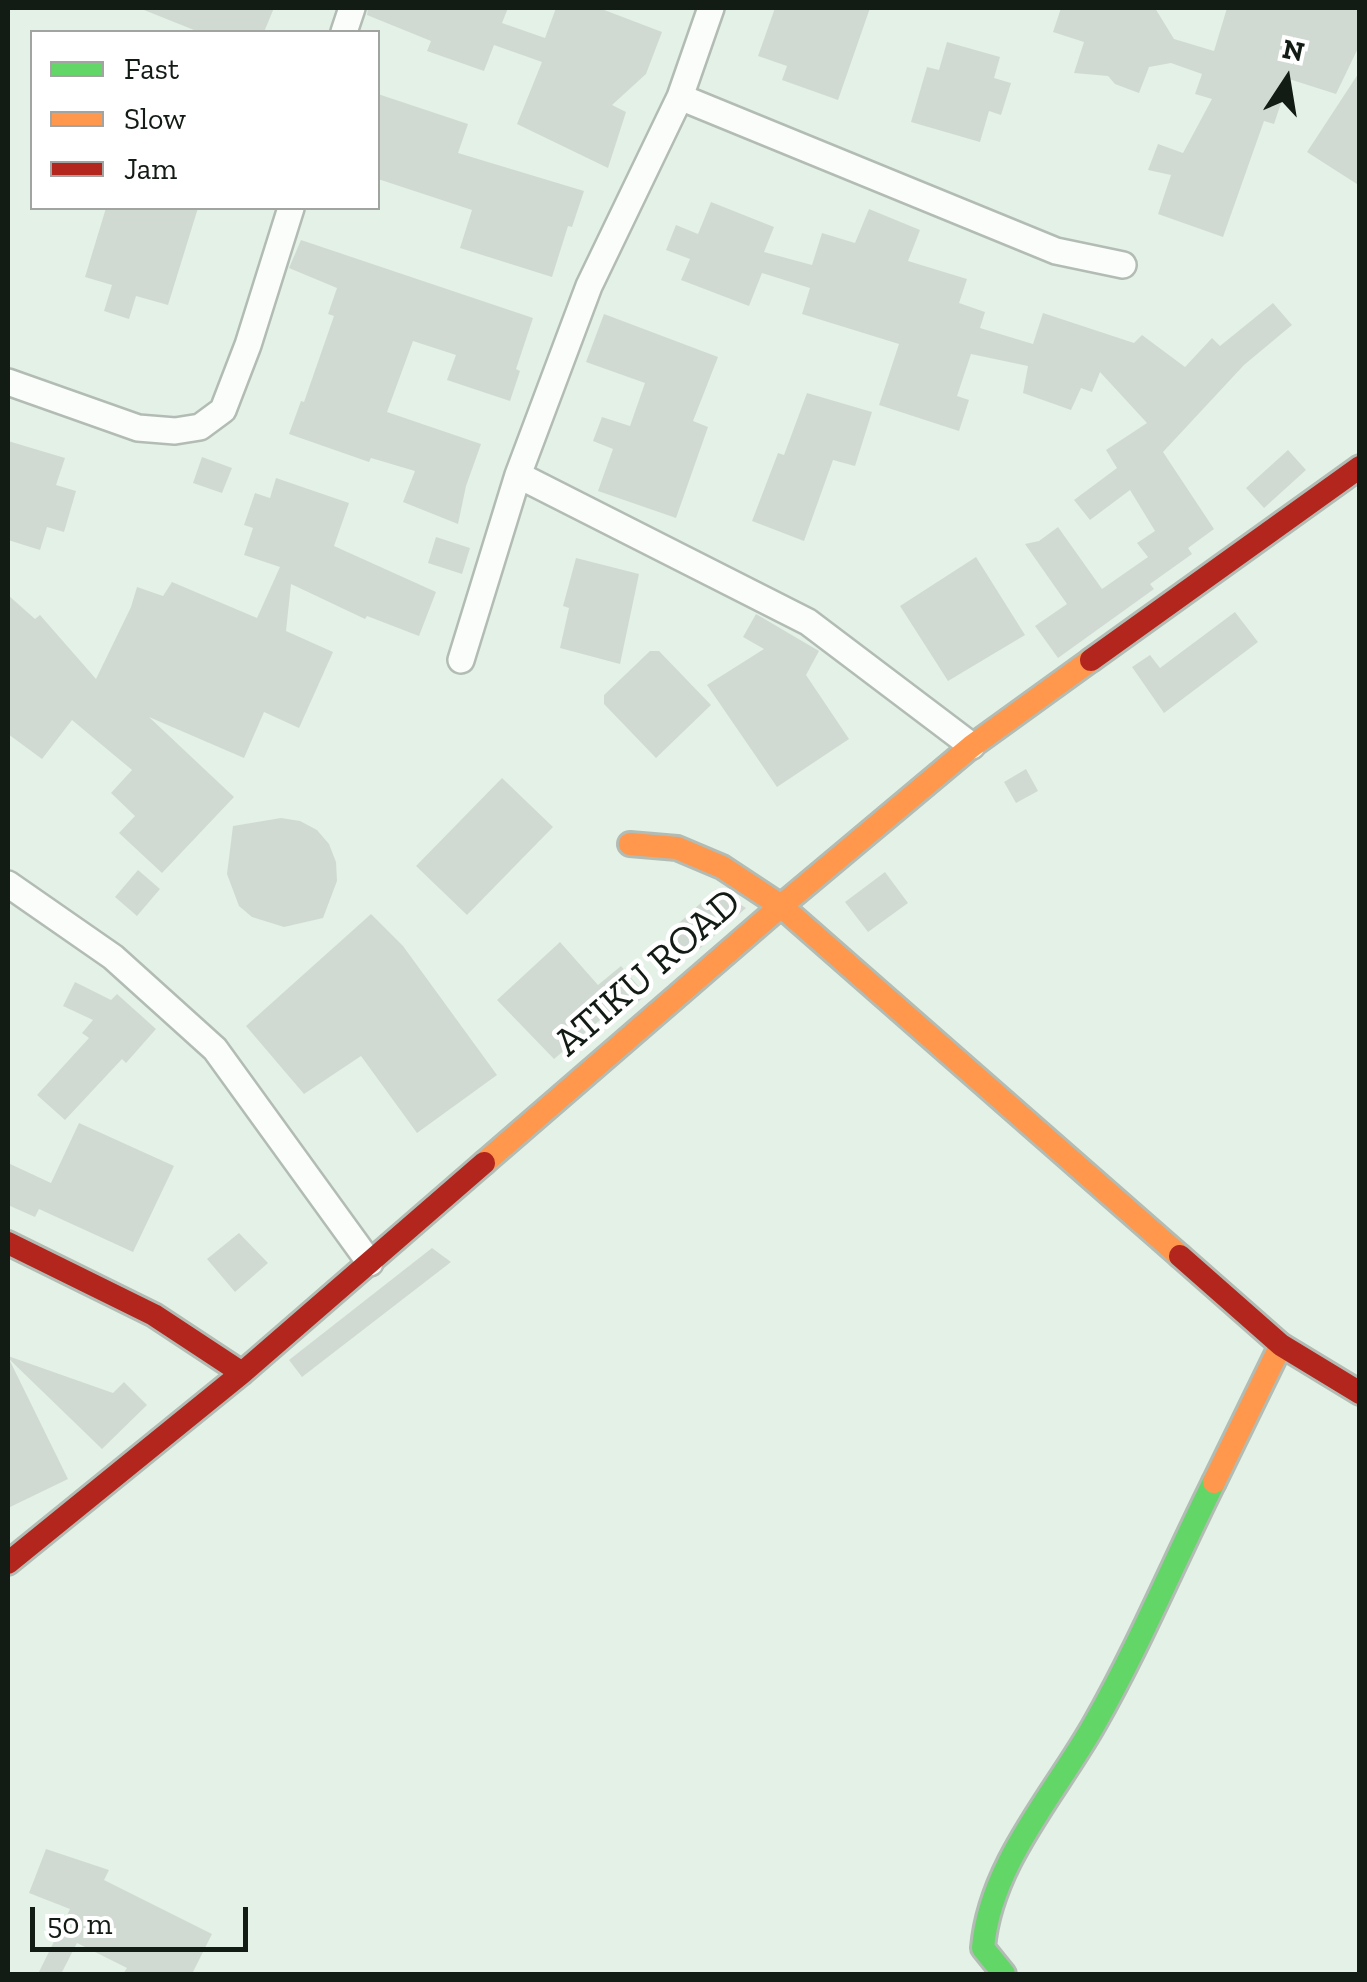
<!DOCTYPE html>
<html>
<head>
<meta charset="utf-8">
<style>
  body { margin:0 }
  #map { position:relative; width:1367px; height:1982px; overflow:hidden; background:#e4f1e6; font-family:"Zilla Slab",serif }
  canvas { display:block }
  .frame { position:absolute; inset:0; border:10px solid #131b15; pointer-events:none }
  .legend { position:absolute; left:30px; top:30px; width:350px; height:180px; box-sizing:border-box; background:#fff; border:2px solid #a1a4a1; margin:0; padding:12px 18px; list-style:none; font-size:30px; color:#131b15 }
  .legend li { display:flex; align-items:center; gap:20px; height:50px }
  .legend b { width:50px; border:2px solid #a1a4a1 }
  .north { position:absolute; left:1237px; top:30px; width:100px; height:100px; -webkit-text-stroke:8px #fff; paint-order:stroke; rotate:12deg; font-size:28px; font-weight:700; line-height:40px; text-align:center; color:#131b15 }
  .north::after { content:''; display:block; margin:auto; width:35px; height:45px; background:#131b15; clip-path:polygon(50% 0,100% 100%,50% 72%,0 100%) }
  .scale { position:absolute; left:30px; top:1907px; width:218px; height:45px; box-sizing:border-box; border:5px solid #131b15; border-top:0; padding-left:12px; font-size:30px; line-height:35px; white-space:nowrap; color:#131b15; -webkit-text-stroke:8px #fff; paint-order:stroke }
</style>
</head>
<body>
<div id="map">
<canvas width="1367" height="1982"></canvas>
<div class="frame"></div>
<ul class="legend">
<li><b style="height:12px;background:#63d668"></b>Fast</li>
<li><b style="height:12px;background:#ff974d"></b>Slow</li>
<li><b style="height:12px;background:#b3261e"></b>Jam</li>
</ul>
<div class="north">N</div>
<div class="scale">50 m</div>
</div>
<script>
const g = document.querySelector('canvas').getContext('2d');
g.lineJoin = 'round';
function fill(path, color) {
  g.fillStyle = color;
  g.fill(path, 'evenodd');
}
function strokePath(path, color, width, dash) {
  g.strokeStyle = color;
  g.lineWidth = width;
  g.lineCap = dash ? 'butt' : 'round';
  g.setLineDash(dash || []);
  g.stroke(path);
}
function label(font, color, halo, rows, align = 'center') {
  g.font = font + ' "Zilla Slab",serif';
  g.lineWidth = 9;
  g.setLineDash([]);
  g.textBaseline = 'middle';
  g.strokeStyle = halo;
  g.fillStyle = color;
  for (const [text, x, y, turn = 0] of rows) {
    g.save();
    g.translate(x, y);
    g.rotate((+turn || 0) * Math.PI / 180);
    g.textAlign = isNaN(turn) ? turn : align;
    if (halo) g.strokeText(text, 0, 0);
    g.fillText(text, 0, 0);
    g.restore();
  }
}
const building = new Path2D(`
  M 139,8 L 274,8 L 264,32 L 199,32 Z
  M 368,8 L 508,8 L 502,23 L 545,38 L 556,8 L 599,8 L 662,32 L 646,74 L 612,105 L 626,112 L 608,168 L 517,124 L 542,62 L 494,45 L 484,71 L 427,51 L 431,41 L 367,15 Z
  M 775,8 L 870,8 L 838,100 L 782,80 L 787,66 L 758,56 Z
  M 1061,8 L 1155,8 L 1174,39 L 1214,51 L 1227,8 L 1360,8 L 1360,44 L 1336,94 L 1289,79 L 1274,124 L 1264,121 L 1223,237 L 1158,214 L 1171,175 L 1148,170 L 1158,144 L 1183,153 L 1212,99 L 1195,94 L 1202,74 L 1171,63 L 1149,67 L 1139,93 L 1115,84 L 1108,76 L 1074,73 L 1084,42 L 1053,32 Z
  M 947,42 L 1000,57 L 994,78 L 1011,83 L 1001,115 L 989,111 L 980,142 L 911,122 L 927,67 L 939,70 Z
  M 1360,71 L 1360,186 L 1307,152 Z
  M 378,94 L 468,124 L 458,153 L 584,191 L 572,227 L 568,226 L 552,277 L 460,248 L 472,210 L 378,179 Z
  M 711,202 L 774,227 L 764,252 L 812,265 L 822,233 L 855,243 L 869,209 L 920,230 L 908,261 L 967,279 L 959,303 L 985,312 L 980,328 L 1033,344 L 1043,313 L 1134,343 L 1142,335 L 1185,367 L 1212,338 L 1220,346 L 1273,303 L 1292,325 L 1244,365 L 1163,452 L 1214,529 L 1188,548 L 1192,554 L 1150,584 L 1154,589 L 1058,658 L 1035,626 L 1067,604 L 1025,544 L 1039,541 L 1058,527 L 1102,589 L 1148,557 L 1137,543 L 1155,531 L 1130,490 L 1090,520 L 1074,500 L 1117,468 L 1106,450 L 1147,423 L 1100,372 L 1092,392 L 1081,388 L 1071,410 L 1023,393 L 1028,366 L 971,354 L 957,396 L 969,400 L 959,431 L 879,405 L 899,344 L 802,314 L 810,288 L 762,273 L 749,306 L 681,280 L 690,259 L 666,250 L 676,225 L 698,234 Z
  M 106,208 L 198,208 L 168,305 L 136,296 L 129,319 L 104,311 L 112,285 L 85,277 Z
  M 301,240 L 533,318 L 516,369 L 520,371 L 510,401 L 447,380 L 456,355 L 413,341 L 387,412 L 481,444 L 466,486 L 458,524 L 403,502 L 415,471 L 371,458 L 369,462 L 289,434 L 301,401 L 304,402 L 334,316 L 328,314 L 337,288 L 289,268 Z
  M 604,314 L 718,357 L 693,421 L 708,427 L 676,518 L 598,491 L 613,449 L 593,441 L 602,417 L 630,426 L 645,383 L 586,362 Z
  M 807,393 L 872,412 L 855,466 L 833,460 L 804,541 L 752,521 L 778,453 L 784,455 Z
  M 8,441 L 65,458 L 56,485 L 76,491 L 64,532 L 47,527 L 40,550 L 8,540 Z
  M 1288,450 L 1306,470 L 1264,508 L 1246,488 Z
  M 202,457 L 232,468 L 222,493 L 193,483 Z
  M 276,478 L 349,503 L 334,546 L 436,592 L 419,636 L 367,616 L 365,619 L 291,584 L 286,631 L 333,652 L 299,728 L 264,712 L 244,758 L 149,717 L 234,797 L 162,873 L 119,833 L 135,816 L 111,793 L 132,770 L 72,720 L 42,759 L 8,734 L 8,595 L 35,619 L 40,615 L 96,679 L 131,607 L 137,587 L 163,596 L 172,582 L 257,618 L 280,567 L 244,555 L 253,528 L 244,525 L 255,493 L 270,498 Z
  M 436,537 L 470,548 L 462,574 L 428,563 Z
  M 976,557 L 1025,635 L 948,681 L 900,606 Z
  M 576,558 L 639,574 L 620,664 L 560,648 L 569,608 L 563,606 Z
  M 1235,612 L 1258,642 L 1164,713 L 1132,667 L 1150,655 L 1160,668 Z
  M 756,614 L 819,651 L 806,675 L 849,739 L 777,787 L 707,685 L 764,649 L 743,637 Z
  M 650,651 L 659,651 L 711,705 L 656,758 L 604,704 L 604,695 Z
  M 1026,769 L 1038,791 L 1016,803 L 1004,782 Z
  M 502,778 L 553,827 L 467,915 L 416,866 Z
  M 281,818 L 300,821 L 317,830 L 329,844 L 336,862 L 337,881 L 323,918 L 284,927 L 252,917 L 239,906 L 227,874 L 233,826 Z
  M 138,870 L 160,889 L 137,916 L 115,897 Z
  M 885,872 L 908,903 L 868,932 L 845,902 Z
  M 716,889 L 746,908 L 689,958 L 667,934 Z
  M 371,914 L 403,946 L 497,1075 L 417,1133 L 361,1056 L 304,1094 L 246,1026 Z
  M 560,942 L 598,985 L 621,966 L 646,995 L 627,1011 L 620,1003 L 554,1059 L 497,1000 Z
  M 75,982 L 111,1000 L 117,994 L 156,1029 L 126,1063 L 122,1059 L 65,1120 L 37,1095 L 89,1038 L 82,1033 L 93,1020 L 63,1006 Z
  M 79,1123 L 174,1166 L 133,1252 L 39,1209 L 35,1217 L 8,1205 L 8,1163 L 51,1183 Z
  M 239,1233 L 268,1263 L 235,1292 L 207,1259 Z
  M 432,1248 L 451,1262 L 302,1377 L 289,1360 Z
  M 8,1356 L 113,1393 L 124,1382 L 147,1405 L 102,1449 L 9,1359 L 68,1479 L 8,1508 Z
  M 46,1849 L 109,1870 L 104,1880 L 212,1934 L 192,1974 L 123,1974 L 127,1968 L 77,1943 L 61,1974 L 38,1974 L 70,1909 L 29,1893 Z`);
const street = new Path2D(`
  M 344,32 L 352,8
  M 680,97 L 1056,251 L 1123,265
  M 8,382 L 138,428 L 175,431 L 200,427 L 223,410 L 248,345 L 291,208
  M 518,475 L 808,622 L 972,746
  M 461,660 L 518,475 L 589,286 L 680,97 L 711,8
  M 8,884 L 113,957 L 215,1049 L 370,1263`);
const fast = new Path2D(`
  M 1004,1974 L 983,1948 C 990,1864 1055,1794 1095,1723 C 1139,1646 1174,1562 1214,1482`);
const slow = new Path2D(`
  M 630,844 L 677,848 L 722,867 L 781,906 L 1180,1256
  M 484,1163 L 781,906 L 972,746 L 1091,660
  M 1214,1482 L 1281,1345`);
const jam = new Path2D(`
  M 1091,660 L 1360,467
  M 8,1243 L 154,1315 L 242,1373
  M 1180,1256 L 1281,1345 L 1360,1393
  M 8,1563 L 242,1373 L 484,1163`);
const streetNames = [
  ["ATIKU ROAD",648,973,-41]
];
fill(building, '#d0dad2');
strokePath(street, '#b2bcb4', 30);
strokePath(fast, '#b2bcb4', 28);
strokePath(slow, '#b2bcb4', 28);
strokePath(jam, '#b2bcb4', 28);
strokePath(street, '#fbfdfb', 25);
strokePath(fast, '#63d668', 22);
strokePath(slow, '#ff974d', 22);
strokePath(jam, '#b3261e', 22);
label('40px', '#131b15', '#fff', streetNames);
</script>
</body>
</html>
